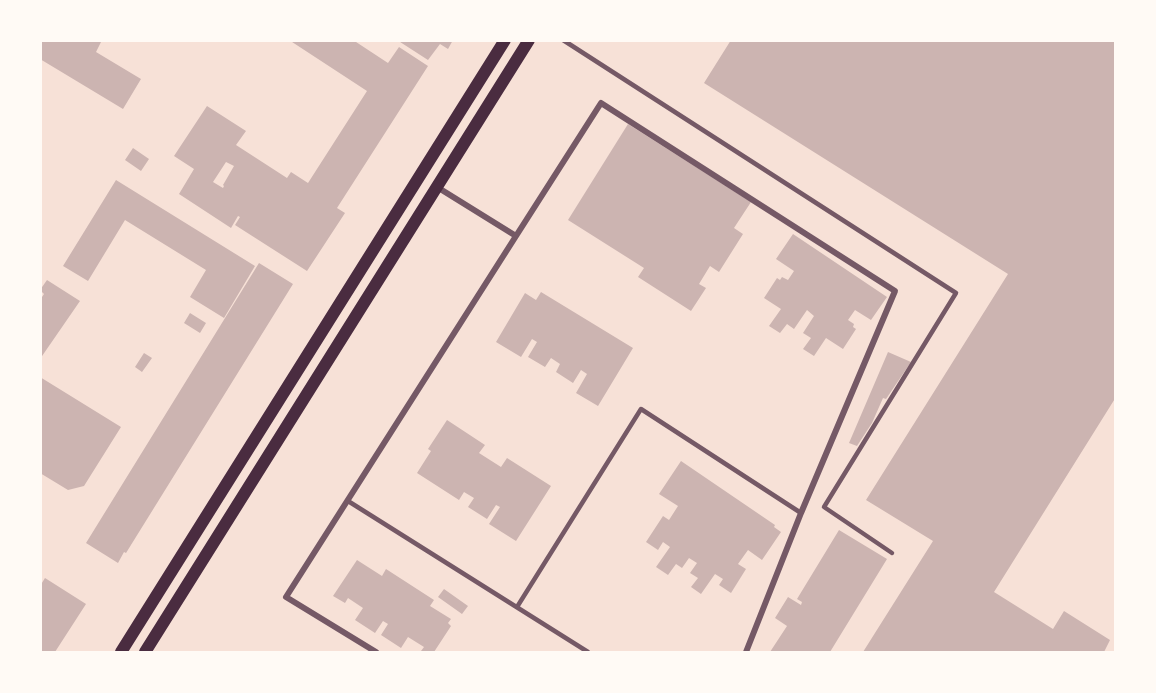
<!DOCTYPE html>
<html>
<head>
<meta charset="utf-8">
<style>
  body { margin:0 }
  #map { position:relative; width:1156px; height:693px; overflow:hidden; background:#f7e1d7; font-family:"Golos Text",sans-serif }
  canvas { display:block }
  .frame { position:absolute; inset:0; border:42px solid #fffaf5; pointer-events:none }
</style>
</head>
<body>
<div id="map">
<canvas width="1156" height="693"></canvas>
<div class="frame"></div>
</div>
<script>
const g = document.querySelector('canvas').getContext('2d');
g.lineJoin = 'round';
function fill(path, color) {
  g.fillStyle = color;
  g.fill(path, 'evenodd');
}
function strokePath(path, color, width, dash) {
  g.strokeStyle = color;
  g.lineWidth = width;
  g.lineCap = dash ? 'butt' : 'round';
  g.setLineDash(dash || []);
  g.stroke(path);
}
const building = new Path2D(`
  M 40,40 L 99,40 L 101,42 L 96,52 L 141,79 L 123,109 L 40,59 Z
  M 289,40 L 353,40 L 388,63 L 399,47 L 428,66 L 337,208 L 345,213 L 307,271 L 235,225 L 240,217 L 238,216 L 231,228 L 179,194 L 194,169 L 174,156 L 207,106 L 246,131 L 236,145 L 287,178 L 291,172 L 308,183 L 367,91 ZM 226,162 L 234,166 L 223,185 L 224,186 L 223,188 L 213,182 Z
  M 397,40 L 453,40 L 448,49 L 440,44 L 428,60 Z
  M 731,40 L 1116,40 L 1116,397 L 994,592 L 1053,629 L 1064,611 L 1110,640 L 1104,652 L 863,652 L 933,541 L 866,500 L 1008,274 L 704,83 Z
  M 628,124 L 751,202 L 734,228 L 743,234 L 719,272 L 710,266 L 699,284 L 706,288 L 691,311 L 638,277 L 644,268 L 568,220 Z
  M 133,148 L 149,159 L 141,171 L 125,160 Z
  M 116,180 L 255,266 L 224,318 L 190,297 L 206,270 L 125,220 L 88,281 L 63,266 Z
  M 793,234 L 887,297 L 871,320 L 855,310 L 848,320 L 854,324 L 853,327 L 856,329 L 843,349 L 826,338 L 814,356 L 803,349 L 811,338 L 803,333 L 814,316 L 807,310 L 794,329 L 787,324 L 780,333 L 769,326 L 781,309 L 764,298 L 777,278 L 780,280 L 782,277 L 788,280 L 794,271 L 776,259 Z
  M 259,263 L 293,284 L 126,553 L 124,552 L 118,563 L 86,543 Z
  M 47,280 L 80,301 L 40,359 L 40,300 L 44,294 L 40,290 Z
  M 541,292 L 633,348 L 598,406 L 576,393 L 587,374 L 581,370 L 573,383 L 556,372 L 560,364 L 551,358 L 545,367 L 528,357 L 537,342 L 532,339 L 521,357 L 496,342 L 525,293 L 536,300 Z
  M 190,313 L 206,323 L 200,333 L 184,323 Z
  M 888,352 L 911,362 L 886,399 L 883,398 L 872,423 L 857,446 L 849,443 Z
  M 144,353 L 152,358 L 142,372 L 135,367 Z
  M 40,377 L 121,427 L 84,486 L 68,490 L 40,473 Z
  M 447,420 L 485,445 L 479,453 L 501,467 L 507,458 L 551,486 L 516,541 L 489,524 L 500,507 L 496,505 L 487,519 L 468,507 L 474,498 L 464,492 L 459,500 L 417,473 L 431,451 L 428,449 Z
  M 681,461 L 775,525 L 774,527 L 781,532 L 762,560 L 748,550 L 738,564 L 746,569 L 731,593 L 719,585 L 723,579 L 715,574 L 701,594 L 691,587 L 698,578 L 690,573 L 697,563 L 689,558 L 682,568 L 676,564 L 668,575 L 656,567 L 670,547 L 663,542 L 658,550 L 646,542 L 663,516 L 669,520 L 678,506 L 659,494 Z
  M 839,530 L 887,559 L 830,652 L 770,652 L 787,626 L 775,618 L 788,597 L 801,605 L 802,602 L 797,599 Z
  M 357,560 L 382,576 L 386,569 L 434,600 L 430,606 L 451,619 L 448,623 L 451,626 L 434,652 L 423,652 L 421,651 L 424,647 L 408,637 L 401,648 L 381,635 L 388,624 L 383,621 L 375,633 L 355,620 L 363,608 L 348,598 L 345,603 L 333,596 Z
  M 45,578 L 86,604 L 55,652 L 40,652 L 40,586 Z
  M 444,589 L 468,606 L 462,614 L 438,597 Z`);
const service = new Path2D(`
  M 563,40 L 956,293 L 824,507 L 892,553
  M 348,501 L 588,652
  M 517,607 L 641,409 L 801,513`);
const minor = new Path2D(`
  M 437,187 L 516,236 L 601,103 L 895,291 L 801,513 L 746,652
  M 376,652 L 286,597 L 516,236`);
const secondary = new Path2D(`
  M 121,652 L 505,40
  M 145,652 L 529,40`);
fill(building, '#ccb4b1');
strokePath(service, '#755966', 4.5);
strokePath(minor, '#755966', 6);
strokePath(secondary, '#4a2c40', 12);
</script>
</body>
</html>
